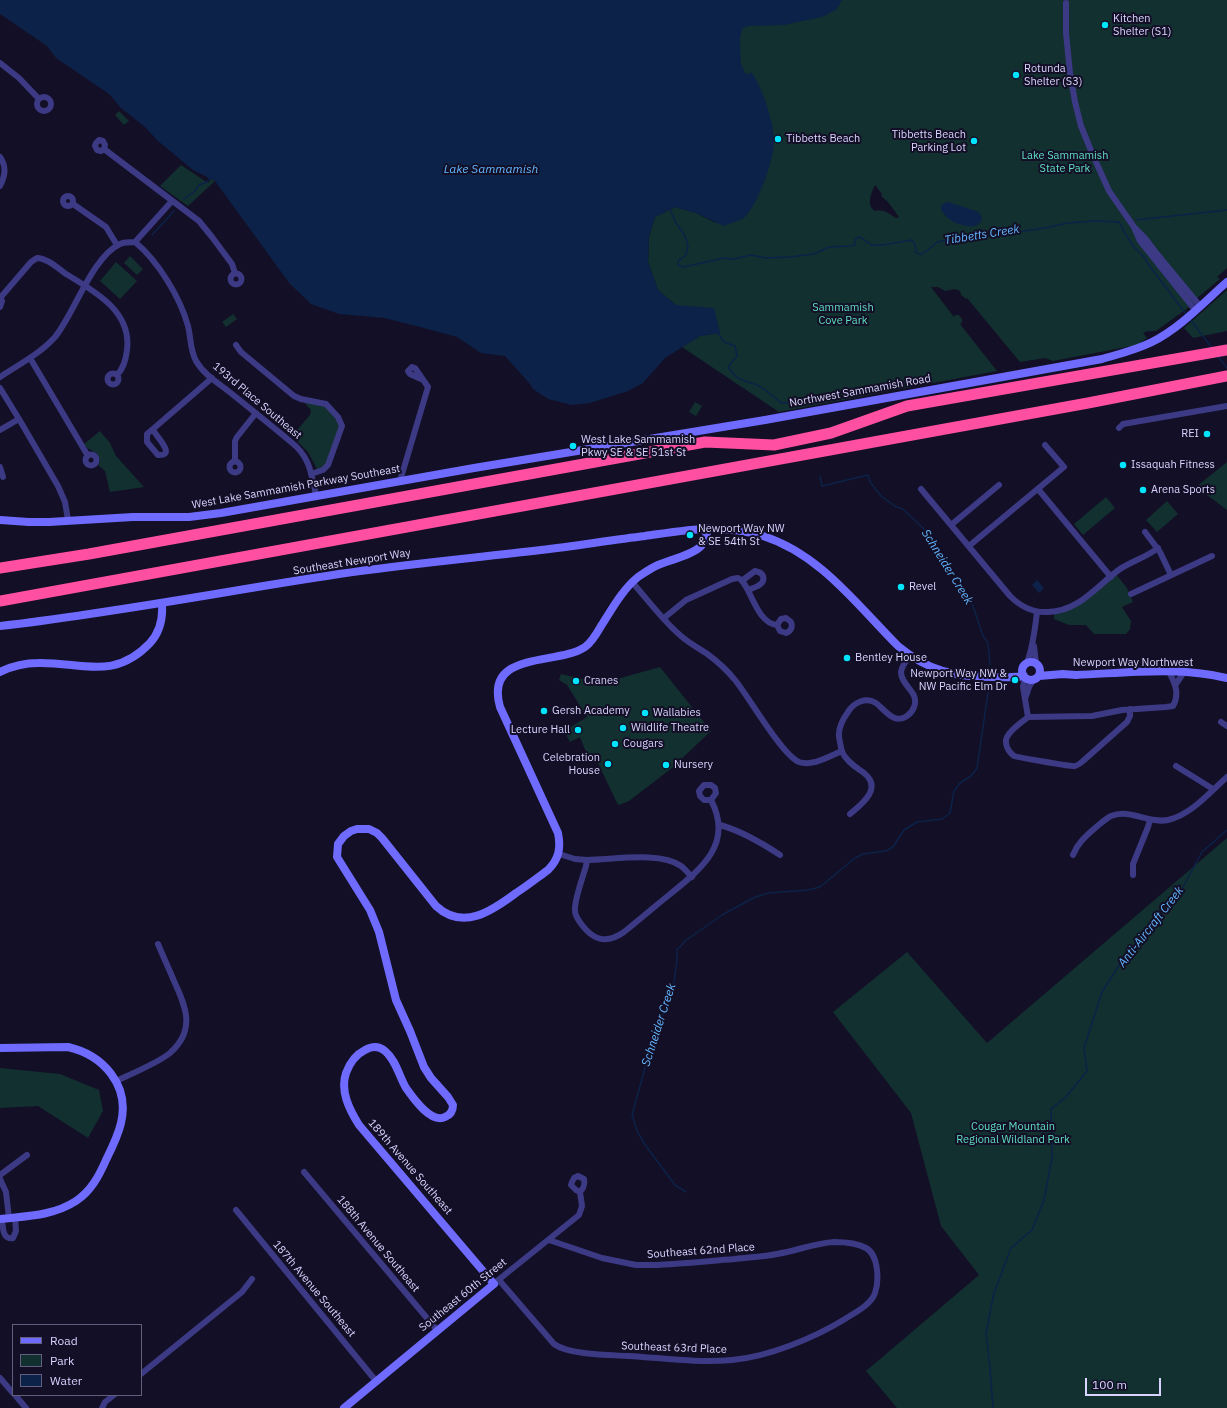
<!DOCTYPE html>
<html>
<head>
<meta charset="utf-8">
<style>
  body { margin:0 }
  #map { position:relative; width:1227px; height:1408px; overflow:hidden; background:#130f26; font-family:"IBM Plex Sans",sans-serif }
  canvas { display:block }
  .legend { position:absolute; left:12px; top:1324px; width:130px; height:72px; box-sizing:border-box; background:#130f26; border:1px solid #625e7d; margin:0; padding:5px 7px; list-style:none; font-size:12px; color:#d9d4ff }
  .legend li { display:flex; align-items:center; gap:8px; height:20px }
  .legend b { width:20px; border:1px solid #625e7d }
  .scale { position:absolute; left:1085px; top:1378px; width:76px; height:18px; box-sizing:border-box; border:2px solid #d9d4ff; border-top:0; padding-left:5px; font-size:12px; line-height:14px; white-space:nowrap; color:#d9d4ff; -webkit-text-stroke:3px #130f26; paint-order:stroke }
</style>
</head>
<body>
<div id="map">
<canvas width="1227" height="1408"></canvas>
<ul class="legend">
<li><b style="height:5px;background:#6f6bff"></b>Road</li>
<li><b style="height:11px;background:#12302f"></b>Park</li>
<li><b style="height:11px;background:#0c2248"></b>Water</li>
</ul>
<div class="scale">100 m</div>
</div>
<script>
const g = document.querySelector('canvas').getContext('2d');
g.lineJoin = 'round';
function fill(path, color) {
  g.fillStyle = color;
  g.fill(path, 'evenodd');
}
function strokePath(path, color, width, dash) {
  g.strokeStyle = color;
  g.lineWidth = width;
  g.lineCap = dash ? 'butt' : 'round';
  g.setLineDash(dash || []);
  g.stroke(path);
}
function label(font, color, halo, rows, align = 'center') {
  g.font = font + ' "IBM Plex Sans",sans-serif';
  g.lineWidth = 4;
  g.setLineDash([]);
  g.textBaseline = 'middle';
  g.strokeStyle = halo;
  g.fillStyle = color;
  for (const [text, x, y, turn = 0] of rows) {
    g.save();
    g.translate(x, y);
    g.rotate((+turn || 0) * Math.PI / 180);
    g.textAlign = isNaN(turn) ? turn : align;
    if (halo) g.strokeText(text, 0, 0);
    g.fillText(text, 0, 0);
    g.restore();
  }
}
const green = new Path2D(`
  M 776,0 L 1227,0 L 1227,268 L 1217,277 L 1220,279 L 1196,299 L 1196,302 L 1156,331 L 1148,331 L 1143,333 L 1147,338 L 1137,345 L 1053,361 L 1045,358 L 1020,362 L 967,298 L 966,299 L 961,295 L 960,291 L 955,289 L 945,291 L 938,287 L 931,287 L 954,317 L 955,315 L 959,315 L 962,319 L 962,322 L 960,324 L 997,371 L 779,412 L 682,347 L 700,336 L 720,333 L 676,305 L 658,290 L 648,262 L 649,237 L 655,217 L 675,207 L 696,213 L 716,223 L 703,54 ZM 875,185 L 882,194 L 881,196 L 888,202 L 899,217 L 896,218 C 890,214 882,208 875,211 C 866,205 871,194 875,185 Z
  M 119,111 L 129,121 L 124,125 L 115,115 Z
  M 181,165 L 208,183 L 211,179 L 215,181 L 188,206 L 160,186 Z
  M 130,256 L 143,269 L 137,275 L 124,263 Z
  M 116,262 L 137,281 L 120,299 L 100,281 Z
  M 1227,290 L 1227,331 L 1193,338 L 1184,328 Z
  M 233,314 L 237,319 L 226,327 L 222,322 Z
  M 301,399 L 323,403 L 342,423 L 328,465 L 318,471 L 308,452 L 292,436 L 310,415 L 311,410 Z
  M 695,402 L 702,406 L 696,416 L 689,412 Z
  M 100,431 L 110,443 L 116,456 L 144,487 L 110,492 L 105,471 L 98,465 L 100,461 C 98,449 90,453 84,444 Z
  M 1227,462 L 1227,510 L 1196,487 Z
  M 1106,497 L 1115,508 L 1083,535 L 1074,524 Z
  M 1167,501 L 1178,514 L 1157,532 L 1146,520 Z
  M 1115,573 L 1127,588 L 1133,602 L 1122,607 L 1131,621 L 1130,629 L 1126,634 L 1094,634 L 1086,625 L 1069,625 L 1054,619 L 1054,612 L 1065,610 Z
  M 660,667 L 711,731 L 672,768 L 629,801 L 619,805 L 617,803 L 596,759 L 590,762 L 580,737 L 570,742 L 564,731 L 587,717 L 567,685 L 559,680 L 561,674 L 595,682 L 599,684 Z
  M 1227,838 L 1227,1408 L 897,1408 L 866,1371 L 979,1275 L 941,1226 L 911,1113 L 833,1012 L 907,952 L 987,1043 Z
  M 0,1068 L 60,1074 L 99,1090 L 103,1111 L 88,1138 L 38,1106 L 0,1108 Z`);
const water = new Path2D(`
  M 0,0 L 842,0 L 836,10 L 822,17 L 784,25 L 748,26 L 742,29 L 740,39 L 741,64 L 746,74 L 752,73 C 762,87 775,125 774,142 C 774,160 758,203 746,216 C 741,221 730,223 724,226 L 696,213 L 675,207 L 655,217 L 649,237 L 648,262 L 658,290 L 676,305 L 714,308 L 720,333 L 700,336 L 665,358 L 643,383 L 628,391 L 590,403 L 572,405 L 548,399 L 533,389 L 530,384 L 505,356 L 481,353 L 457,337 L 420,327 L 384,318 L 339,314 L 311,304 L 290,284 L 215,181 L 193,170 L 158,141 L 145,127 L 121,108 L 109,94 L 56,58 L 47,46 L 0,14 Z
  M 948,202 L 979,212 L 982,218 C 980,231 961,226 952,221 C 947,218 943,214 941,209 L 941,206 L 944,203 Z
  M 1037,580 L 1044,588 L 1039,593 L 1032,585 Z`);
const stream = new Path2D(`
  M 184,199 L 194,192 L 199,185 L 207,182 L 210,177
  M 670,209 L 675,221 L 685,236 L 688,246 L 686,255 L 678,261 L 678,265 L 683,267 L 724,258 L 734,259 L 751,255 L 766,258 L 790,257 L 814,254 L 829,247 L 852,246 L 855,245 L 855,240 L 858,237 C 864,238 867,243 872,245 C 877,247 904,241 911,240 L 915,244 L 916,252 L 918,254 L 922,254 L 928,250 L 937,242 L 948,240 L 989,236 L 1045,228 L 1068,223 L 1095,221 L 1119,222 L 1126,235 L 1133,246 L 1144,257 L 1151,268 L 1186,314
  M 1136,220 L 1227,210
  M 152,235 L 174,211
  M 1190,319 L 1212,348
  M 717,332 L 724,342 L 735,346 L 737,356 L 728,367 C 738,383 745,379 759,386 C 767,390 774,398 782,403 L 805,401 L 807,402
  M 1217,355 L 1227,368
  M 820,476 L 822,486 L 868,475 L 870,482 L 881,496 L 896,507 L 903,509 L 924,529 L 929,541 L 938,555 L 954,575 L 972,603 L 983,636 L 988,643 L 990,665
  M 686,1192 L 675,1185 L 646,1146 L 638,1133 L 632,1115 L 648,1057 L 655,1040 L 669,995 L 673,990 L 677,960 L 677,949 L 680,947 L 685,941 L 722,915 L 753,898 L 768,893 L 808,890 L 820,887 L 855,858 L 863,854 L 886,851 L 893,847 L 904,830 L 917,822 L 942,819 L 950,813 L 954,791 L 960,783 L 971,776 L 977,768 L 988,693
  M 993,1408 L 990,1368 L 986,1333 L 994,1293 L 1011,1248 L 1032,1230 L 1044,1200 L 1052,1157 L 1051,1109 L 1066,1097 L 1087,1071 L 1084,1048 L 1102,992 L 1127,953 L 1178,896 L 1202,852 L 1227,830`);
const street = new Path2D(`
  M 1066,3 L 1066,33 L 1070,73 L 1075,102 L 1081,126 L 1092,153 L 1109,191 L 1134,227 L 1140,241 L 1195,310
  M 0,63 L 19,78 L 39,99
  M37 104a7 7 0 1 1 14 0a7 7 0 1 1-14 0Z
  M 104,149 L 105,145 L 103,141 L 99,140 L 96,143 L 95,146 L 97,150 L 101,151 L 104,149 L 199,221 L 212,237 L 232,264 L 235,273
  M 0,157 C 7,167 5,176 0,186
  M63 201a5 5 0 1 1 10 0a5 5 0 1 1-10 0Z
  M 73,204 L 106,227 L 117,245
  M 1134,227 L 1145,238 L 1157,254 L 1200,306
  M 135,242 C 158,261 180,297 188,326 C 191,338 190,350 196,361 C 204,375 220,384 232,394 C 252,410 272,426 291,442 C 310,457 311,473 316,495
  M230.5 279a5.5 5.5 0 1 1 11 0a5.5 5.5 0 1 1-11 0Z
  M 0,298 L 31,262 L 37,258 C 47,258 58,268 66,274 C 94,291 132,311 127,350 C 126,359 124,368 117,375
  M 0,298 L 2,301 L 0,307
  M 236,345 L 241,352 L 294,396 L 301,399 L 326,404 L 338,417 L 342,426 L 328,465 L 323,470 L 311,474
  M 30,358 L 88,456
  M107.5 379a5.5 5.5 0 1 1 11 0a5.5 5.5 0 1 1-11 0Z
  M 0,377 C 18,365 40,354 55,337 C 74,314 92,257 120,244 C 124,242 130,242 135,242 L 172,201
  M 0,388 L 19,419 L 58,486 L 65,502 L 68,520
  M 1119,428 L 1123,424 L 1227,406
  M 153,429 C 154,435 178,456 158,455 L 147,442 L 147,434 L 153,429 L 212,378
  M 0,430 L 19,419
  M85.5 460a5.5 5.5 0 1 1 11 0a5.5 5.5 0 1 1-11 0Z
  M 235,461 L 235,441 L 237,437 L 256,413
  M229.5 467a5.5 5.5 0 1 1 11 0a5.5 5.5 0 1 1-11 0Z
  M 0,467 L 3,477
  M 400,481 L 428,387 L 415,368 L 412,367 L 408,371 L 410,374 L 421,379
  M 921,489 L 1010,596 C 1020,606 1033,613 1048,612 C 1080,611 1096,586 1120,569 C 1132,561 1147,557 1158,548
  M 1038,489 L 1111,577
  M 951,525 L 999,485
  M 1145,532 L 1160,552 L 1171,575
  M 969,546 L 1064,467 L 1045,445
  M 743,580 L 755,571 C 759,572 761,572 763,576 C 766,585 753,588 748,590
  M 632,582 C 647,599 664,622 681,636 C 689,643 698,648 706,653 C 717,661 727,670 735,680 C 749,697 782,755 799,762 C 812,767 830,756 842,751
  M 1131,594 L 1212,556
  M 664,618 L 686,600 L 732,579 L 738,578 C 750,582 755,623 777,625 L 780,631 L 786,633 C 791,631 793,627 791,622 L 786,618 L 781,619 L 777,625
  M 1034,646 L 1036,663
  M 1027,663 C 1033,646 1035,630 1037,612
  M 1025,677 L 1023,687 L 1025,699 L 1029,687 L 1034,679
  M 1176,684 L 1184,672
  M 1025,699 L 1028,717 L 1092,716 L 1122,710 L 1166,707 L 1173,706 C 1180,694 1175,683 1169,672
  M 1028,717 C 1021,723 1011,729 1007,737 C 1004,743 1008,752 1014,756 C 1017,757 1072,767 1075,766 C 1078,765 1081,763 1083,761 L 1127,722 L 1130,716 L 1130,709
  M 1221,722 L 1227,726
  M 1176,766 L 1213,789
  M 850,814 C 862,804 883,788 864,773 C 856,767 847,762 842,752 C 841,748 840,742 839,737 C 838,728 843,719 848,712 C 854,702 866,697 876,703 C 885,710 894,725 907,716 C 910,714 913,710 914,707 C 920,692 901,686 901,672 C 902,665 906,661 910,656
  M 720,825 C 741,831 762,843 780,855
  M 559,854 L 575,859 L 587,860 C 612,860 660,851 681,866 C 685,869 688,873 692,877
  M 1073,855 C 1077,844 1085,837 1094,829 C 1099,825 1105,819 1111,816 C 1130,808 1148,824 1168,820 C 1191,815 1210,792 1227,777
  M 587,860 L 586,866 C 583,877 574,900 575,911 C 575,916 579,921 582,925 C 594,941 607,944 624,932 C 639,920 654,907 669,895 C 701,869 734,844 711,800 L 704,800 L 700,796 L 699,791 L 704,785 L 711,785 L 715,788 L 716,793 L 711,800
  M 1133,875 L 1133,864 L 1148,827 L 1150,820
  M 116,1081 C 131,1074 158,1063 170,1053 C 196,1030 186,1007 174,981 C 169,969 163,956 158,944
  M 304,1172 L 437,1330
  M 0,1175 L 27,1155
  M 0,1179 L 6,1192 L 9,1218
  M 236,1210 L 376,1381
  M 2,1218 C 3,1227 2,1240 13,1238 L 16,1231 L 15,1217
  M 499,1280 L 554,1344 C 569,1355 609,1355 628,1356 C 663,1358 697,1363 732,1360 C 768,1357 814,1338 845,1319 C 854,1313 871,1305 875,1293 C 879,1282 879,1255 866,1248 C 857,1243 844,1242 834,1242 C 815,1243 796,1251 777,1254 C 763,1257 749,1257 735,1259 C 708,1261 680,1264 653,1265 L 636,1265 L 602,1258 L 549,1240
  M 497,1281 L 579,1215 L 582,1206 L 580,1192 C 584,1188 585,1185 584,1179 L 578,1176 L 574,1178 L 572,1182 L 571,1185 L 576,1190 L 580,1192
  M 141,1374 L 242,1292 L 252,1279
  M 0,1378 L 13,1393
  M 15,1395 L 26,1408
  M 102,1408 L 105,1402 L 114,1395`);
const secondary = new Path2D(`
  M 0,520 L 29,522 L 49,522 L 133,517 L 189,517 L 221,513 L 474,468 L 765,420 L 1102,359 C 1119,354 1136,350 1152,342 C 1180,328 1203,303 1227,282
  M 0,626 C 114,613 226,591 339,574 C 406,564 474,558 541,550 C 576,546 611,540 645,536 C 687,530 721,523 763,536 C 820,554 857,605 898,646 C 928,671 955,677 993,677 C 1003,677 1015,678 1024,676
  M1022 671a9 9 0 1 1 18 0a9 9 0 1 1-18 0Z
  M 0,672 C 12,666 24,663 38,663 C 82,662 114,681 150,643 C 160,632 163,619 162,604
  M 1039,676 L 1063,674 L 1076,675 C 1125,673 1179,666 1227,678
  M 0,1048 L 68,1047 C 103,1055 130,1085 121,1123 C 118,1136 112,1148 106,1160 C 99,1176 91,1191 76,1201 C 53,1216 26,1216 0,1219
  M 344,1408 L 494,1284 L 359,1125 C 349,1109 340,1091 346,1073 C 350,1062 355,1055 365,1050 C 372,1046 379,1046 385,1051 C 396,1060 399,1076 406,1088 C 413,1098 431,1124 445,1117 C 450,1115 453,1111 453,1105 L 448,1097 L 431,1078 L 424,1067 L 410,1031 L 396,1000 L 379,932 L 370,910 L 337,857 L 338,844 L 344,836 L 351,831 L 357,829 L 369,829 L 377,833 L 382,838 L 436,906 C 463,931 492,911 516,893 C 527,886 537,878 548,870 C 559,859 561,848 558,833 L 500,707 C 484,650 557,666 585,647 C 592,642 597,633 601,626 C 612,609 622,590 638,577 C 644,573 651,568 658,565 C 670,560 695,554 702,545 C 706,540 707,533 708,528`);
const highway = new Path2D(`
  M 0,568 L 89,554 L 705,442 L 774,445 L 831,433 L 907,406 L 1227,350
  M 0,601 L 1088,403 L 1227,376`);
const markers = [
  [1105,25,4,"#00e5ff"],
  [1016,75,4,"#00e5ff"],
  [778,139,4,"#00e5ff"],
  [974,141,4,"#00e5ff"],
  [1207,434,4,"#00e5ff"],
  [573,446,4,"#00e5ff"],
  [1123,465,4,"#00e5ff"],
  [1143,490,4,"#00e5ff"],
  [690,535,4,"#00e5ff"],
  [901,587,4,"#00e5ff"],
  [847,658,4,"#00e5ff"],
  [1015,680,4,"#00e5ff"],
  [576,681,4,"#00e5ff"],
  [544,711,4,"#00e5ff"],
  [645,713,4,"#00e5ff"],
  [623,728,4,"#00e5ff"],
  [578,730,4,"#00e5ff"],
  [615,744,4,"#00e5ff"],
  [608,764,4,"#00e5ff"],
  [666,765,4,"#00e5ff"]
];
const poiNames = [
  ["Kitchen",1113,19],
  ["Shelter (S1)",1113,32],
  ["Rotunda",1024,69],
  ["Shelter (S3)",1024,82],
  ["Tibbetts Beach",966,135,"right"],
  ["Parking Lot",966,148,"right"],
  ["Tibbetts Beach",786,139],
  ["REI",1199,434,"right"],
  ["West Lake Sammamish",581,440],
  ["Pkwy SE & SE 51st St",581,453],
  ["Issaquah Fitness",1131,465],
  ["Arena Sports",1151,490],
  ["Newport Way NW",698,529],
  ["& SE 54th St",698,542],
  ["Revel",909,587],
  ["Bentley House",855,658],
  ["Newport Way NW &",1007,674,"right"],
  ["NW Pacific Elm Dr",1007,687,"right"],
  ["Cranes",584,681],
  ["Gersh Academy",552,711],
  ["Wallabies",653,713],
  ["Wildlife Theatre",631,728],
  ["Lecture Hall",570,730,"right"],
  ["Cougars",623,744],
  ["Celebration",600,758,"right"],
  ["House",600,771,"right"],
  ["Nursery",674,765]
];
const parkNames = [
  ["Lake Sammamish",1065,156],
  ["State Park",1065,169],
  ["Sammamish",843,308],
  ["Cove Park",843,321],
  ["Cougar Mountain",1013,1127],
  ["Regional Wildland Park",1013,1140]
];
const streetNames = [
  ["Northwest Sammamish Road",860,391,-10],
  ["193rd Place Southeast",257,401,40],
  ["West Lake Sammamish Parkway Southeast",296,487,-10],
  ["Southeast Newport Way",352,562,-9],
  ["Newport Way Northwest",1133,663],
  ["189th Avenue Southeast",410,1167,49],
  ["188th Avenue Southeast",378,1244,50],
  ["Southeast 62nd Place",701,1251,-4],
  ["187th Avenue Southeast",314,1289,50],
  ["Southeast 60th Street",463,1295,-39],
  ["Southeast 63rd Place",674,1348,2]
];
const waterNames = [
  ["Lake Sammamish",491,170],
  ["Tibbetts Creek",982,235,-9],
  ["Schneider Creek",947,567,58],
  ["Anti-Aircraft Creek",1151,927,-52],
  ["Schneider Creek",659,1025,-72]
];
fill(green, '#12302f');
fill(water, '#0c2248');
strokePath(stream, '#0c2248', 1.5);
strokePath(street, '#3d3a85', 6);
strokePath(secondary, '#6f6bff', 8);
strokePath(highway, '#ff4fa3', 11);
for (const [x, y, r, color] of markers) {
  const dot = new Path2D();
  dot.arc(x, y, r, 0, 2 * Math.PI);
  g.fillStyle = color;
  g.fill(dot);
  strokePath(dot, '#130f26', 1.5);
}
label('11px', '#d9d4ff', '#130f26', poiNames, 'left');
label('11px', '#5fe0c0', '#130f26', parkNames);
label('11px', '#d9d4ff', '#130f26', streetNames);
label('italic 12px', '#62b6ff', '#130f26', waterNames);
</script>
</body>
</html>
